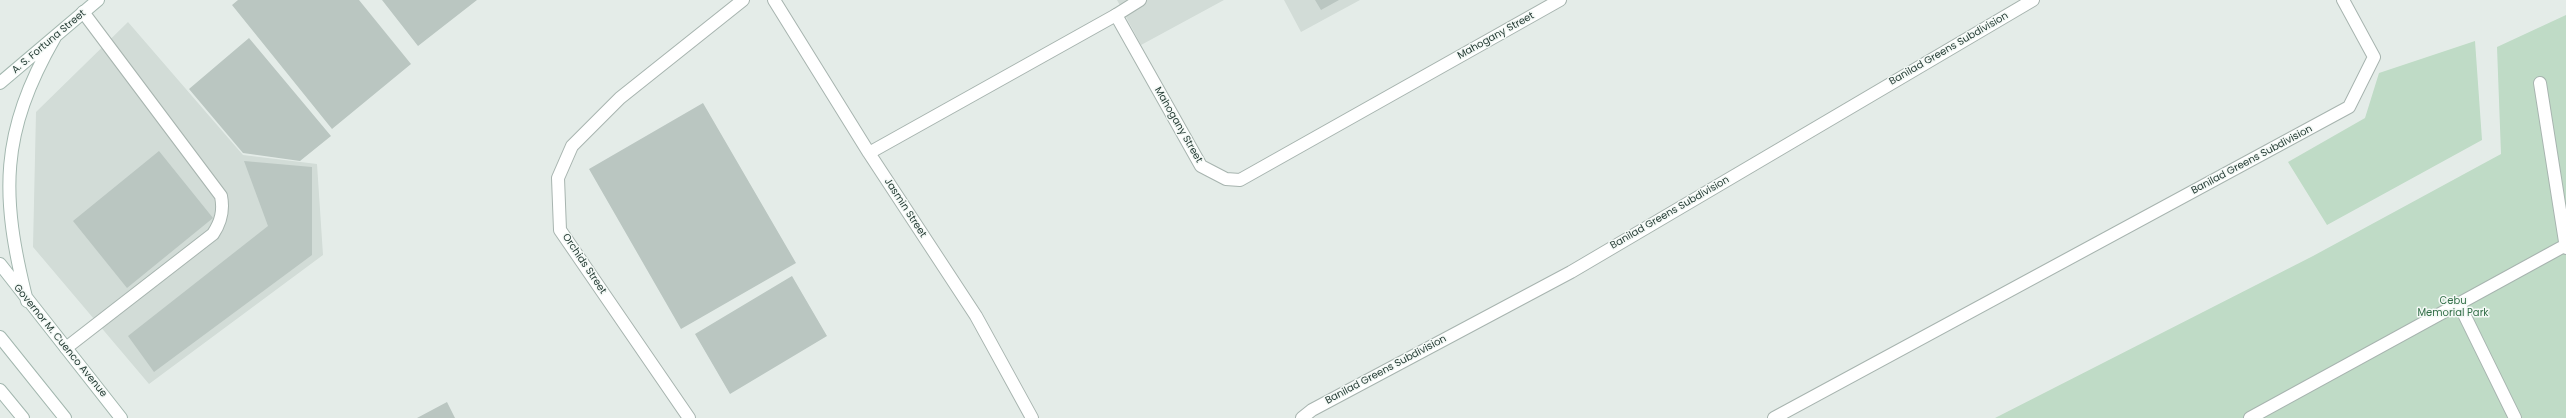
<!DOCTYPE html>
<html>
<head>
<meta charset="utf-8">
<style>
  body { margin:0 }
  canvas { display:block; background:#e4ece8 }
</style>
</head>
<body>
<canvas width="2566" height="418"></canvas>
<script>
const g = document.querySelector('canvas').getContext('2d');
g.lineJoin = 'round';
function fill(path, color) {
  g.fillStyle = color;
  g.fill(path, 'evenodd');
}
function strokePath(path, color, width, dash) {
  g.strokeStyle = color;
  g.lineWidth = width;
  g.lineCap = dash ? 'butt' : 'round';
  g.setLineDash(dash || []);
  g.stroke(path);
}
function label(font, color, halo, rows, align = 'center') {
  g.font = font + ' Poppins,sans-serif';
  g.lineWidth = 3;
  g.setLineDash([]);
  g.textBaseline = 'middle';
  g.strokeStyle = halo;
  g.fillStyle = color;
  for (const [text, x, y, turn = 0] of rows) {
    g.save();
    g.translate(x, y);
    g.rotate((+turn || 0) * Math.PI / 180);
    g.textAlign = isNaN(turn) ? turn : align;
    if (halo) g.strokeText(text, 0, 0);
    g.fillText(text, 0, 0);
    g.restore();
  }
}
const built = new Path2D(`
  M 1117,0 L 1224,0 L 1141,45 Z
  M 1284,0 L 1360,0 L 1301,32 Z
  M 128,22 L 243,155 L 317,164 L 323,255 L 149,384 L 33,247 L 36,112 Z`);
const green = new Path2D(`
  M 2566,15 L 2566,418 L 1995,418 L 2313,256 L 2501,154 L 2497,47 Z
  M 2475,41 L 2482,140 L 2327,225 L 2288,162 L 2365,118 L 2379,73 Z`);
const building = new Path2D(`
  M 238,0 L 359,0 L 411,64 L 332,129 L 232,5 Z
  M 382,0 L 477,0 L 418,46 Z
  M 1315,0 L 1339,0 L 1321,10 Z
  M 249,38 L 331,136 L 300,161 L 243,153 L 189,89 Z
  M 703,103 L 796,263 L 681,329 L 589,169 Z
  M 159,151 L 213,218 L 127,288 L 73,221 Z
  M 244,161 L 312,167 L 312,255 L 154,372 L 128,336 L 268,226 Z
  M 792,276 L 827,336 L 730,394 L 695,334 Z
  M 447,402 L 455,418 L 417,418 Z`);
const lane = new Path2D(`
  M 1116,15 L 1140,0
  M 2540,83 L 2566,248
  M 2459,304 L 2515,418
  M 66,348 L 213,234 C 221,222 224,211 221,196 L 83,12
  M 2250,418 L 2566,245`);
const street = new Path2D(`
  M 774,0 L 869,153 L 976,316 L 1032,418
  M 869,153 L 1116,15 L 1201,166 L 1226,179 L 1240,180 L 1560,0
  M 689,418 L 560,230 L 558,178 L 572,146 L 620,98 L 743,0
  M 1302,418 L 1312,410 L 1571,272 L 2033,0
  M 1774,418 L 2349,107 L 2374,57 L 2343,0`);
const secondary = new Path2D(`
  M 0,83 L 98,0
  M 0,264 L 121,418
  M 27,301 C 0,194 0,133 55,37
  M 0,337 L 65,418
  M 0,390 L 23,418`);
const streetNames = [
  ["Mahogany Street",1496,36,-29],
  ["A. S. Fortuna Street",49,42,-40],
  ["Banilad Greens Subdivision",1949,49,-30],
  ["Mahogany Street",1178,125,60],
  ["Banilad Greens Subdivision",2252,160,-28],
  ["Jasmin Street",905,208,57],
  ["Banilad Greens Subdivision",1670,213,-30],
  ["Orchids Street",584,264,56],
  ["Governor M. Cuenco Avenue",60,341,51],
  ["Banilad Greens Subdivision",1386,370,-28]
];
const parkNames = [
  ["Cebu",2453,301],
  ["Memorial Park",2453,313]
];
fill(built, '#d2dcd7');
fill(green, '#bfdbc6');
fill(building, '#bac6c1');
strokePath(lane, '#a7b4af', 14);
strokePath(street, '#a7b4af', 14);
strokePath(secondary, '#a3b7af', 14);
strokePath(lane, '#fff', 12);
strokePath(street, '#fff', 12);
strokePath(secondary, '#fff', 12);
label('10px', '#253c35', '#f4f9f6', streetNames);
label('10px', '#336f48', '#f4f9f6', parkNames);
</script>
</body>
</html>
